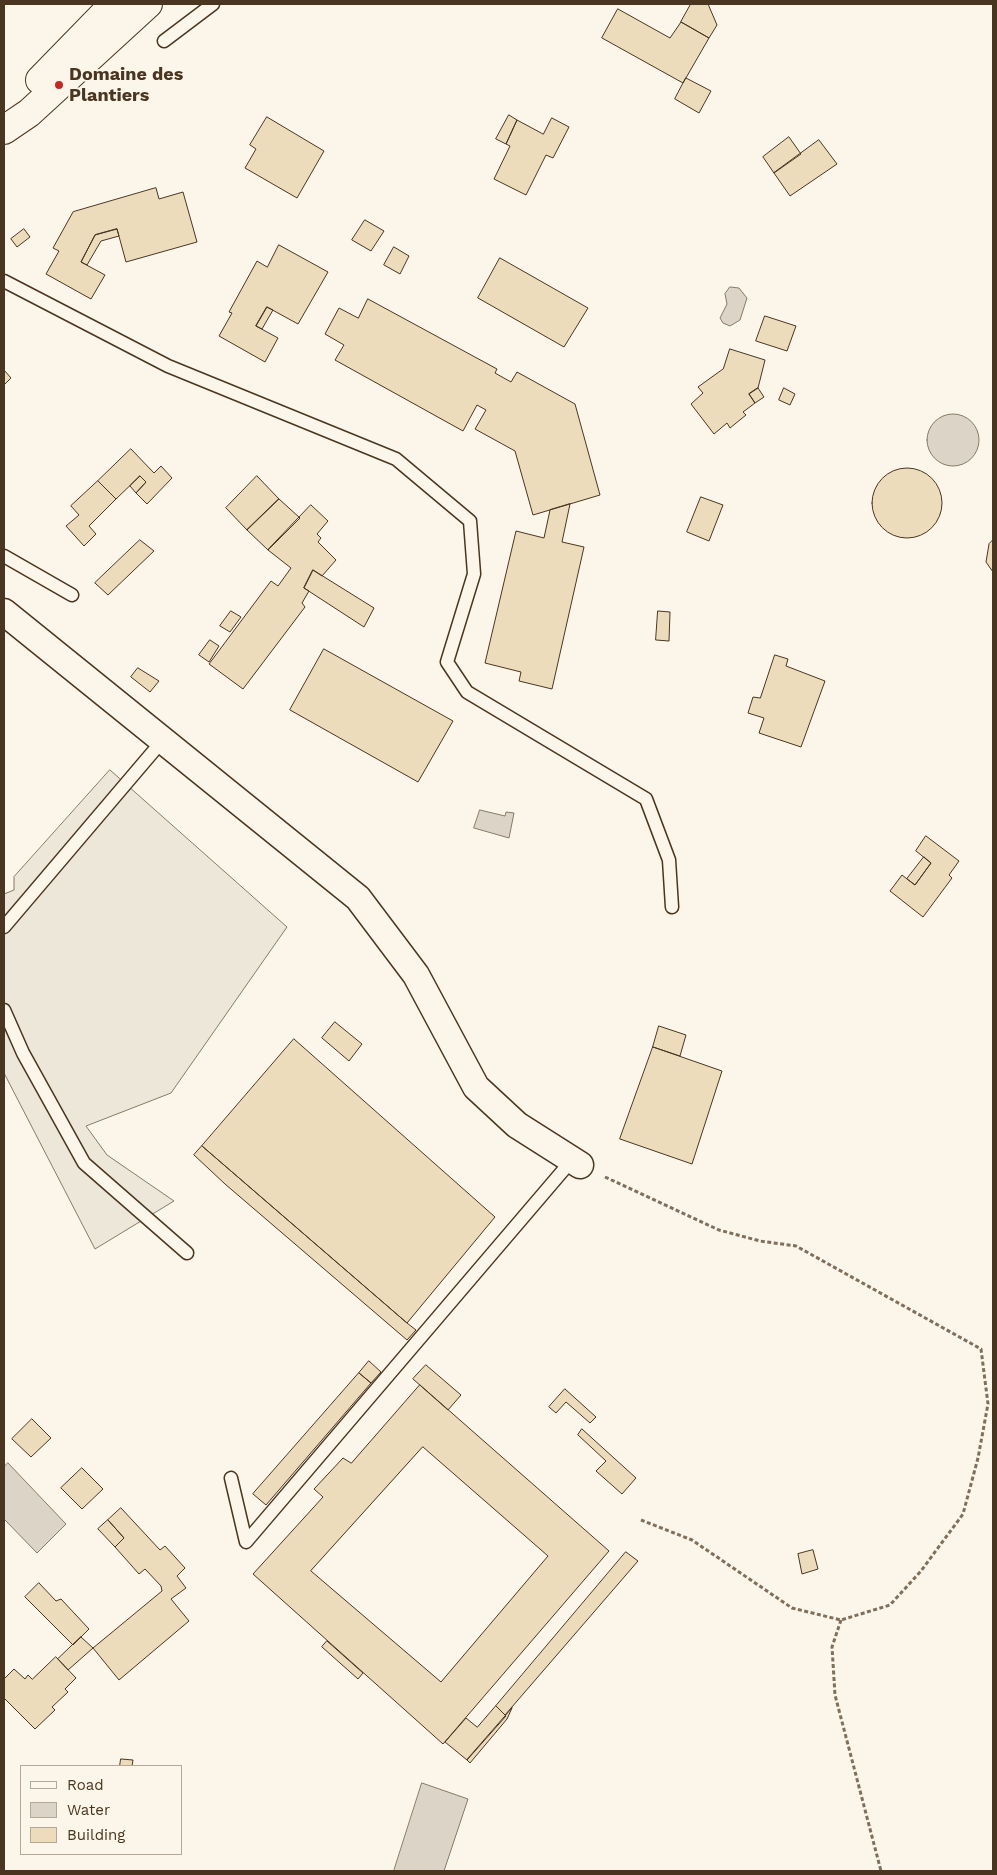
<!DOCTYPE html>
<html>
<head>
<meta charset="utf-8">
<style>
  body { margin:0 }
  #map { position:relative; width:997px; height:1875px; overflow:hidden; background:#fbf6e9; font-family:"Work Sans",sans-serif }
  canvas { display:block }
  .frame { position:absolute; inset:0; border:5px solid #4a3520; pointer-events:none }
  .legend { position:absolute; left:20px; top:1765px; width:162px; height:90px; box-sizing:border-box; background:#fbf6e9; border:1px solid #b4a999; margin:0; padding:6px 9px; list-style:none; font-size:15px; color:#4a3520 }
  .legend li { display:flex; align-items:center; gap:10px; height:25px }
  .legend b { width:25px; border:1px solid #b4a999 }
</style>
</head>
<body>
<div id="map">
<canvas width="997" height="1875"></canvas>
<div class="frame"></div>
<ul class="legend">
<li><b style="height:6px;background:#fbf6e9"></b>Road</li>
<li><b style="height:14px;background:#dcd4c6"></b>Water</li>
<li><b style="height:14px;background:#ecdcbc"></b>Building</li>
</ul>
</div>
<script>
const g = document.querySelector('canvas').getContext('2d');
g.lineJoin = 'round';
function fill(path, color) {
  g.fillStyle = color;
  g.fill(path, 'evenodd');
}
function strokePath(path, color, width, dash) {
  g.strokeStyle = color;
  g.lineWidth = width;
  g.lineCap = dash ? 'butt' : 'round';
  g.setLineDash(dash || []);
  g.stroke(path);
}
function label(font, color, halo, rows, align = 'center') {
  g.font = font + ' "Work Sans",sans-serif';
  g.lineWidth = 4;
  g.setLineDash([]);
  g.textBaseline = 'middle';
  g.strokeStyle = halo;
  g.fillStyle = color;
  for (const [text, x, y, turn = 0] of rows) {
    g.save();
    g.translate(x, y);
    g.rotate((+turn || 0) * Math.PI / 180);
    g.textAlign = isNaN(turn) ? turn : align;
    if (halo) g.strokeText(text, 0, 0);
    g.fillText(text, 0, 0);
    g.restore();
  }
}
const parking = new Path2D(`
  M 110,770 L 287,927 L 171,1093 L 86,1126 L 107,1155 L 174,1201 L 95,1249 L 4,1073 L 4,894 L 14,890 L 14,877 Z`);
const water = new Path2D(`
  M 730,287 L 739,288 L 747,298 L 740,320 L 730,326 L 723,323 L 720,318 L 727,304 L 725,294 Z
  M927 440a26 26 0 1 1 52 0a26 26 0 1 1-52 0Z
  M 480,810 L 505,816 L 506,812 L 514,813 L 509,838 L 474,828 Z
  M 8,1463 L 66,1524 L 37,1553 L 4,1519 L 4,1467 Z
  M 422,1783 L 468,1799 L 444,1871 L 394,1871 Z`);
const building = new Path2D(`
  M 691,4 L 708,4 L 717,25 L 709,38 L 681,22 Z
  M 618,9 L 670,38 L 681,22 L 709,38 L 683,83 L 602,38 Z
  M 686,78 L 711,91 L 699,113 L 675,99 Z
  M 509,115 L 517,120 L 506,144 L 496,139 Z
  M 267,117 L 324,151 L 297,198 L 245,168 L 256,149 L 250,145 Z
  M 552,118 L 569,127 L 553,158 L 546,155 L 526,195 L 494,179 L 510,146 L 506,144 L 517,120 L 543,134 Z
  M 789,137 L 801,154 L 774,173 L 763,157 Z
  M 819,140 L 837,164 L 790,196 L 774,173 Z
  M 156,188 L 159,199 L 183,192 L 197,242 L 126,262 L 117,229 L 95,235 L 81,262 L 105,275 L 91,299 L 46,274 L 59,251 L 53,248 L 73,212 Z
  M 365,220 L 384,231 L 371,251 L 352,240 Z
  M 24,229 L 30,237 L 17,247 L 11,239 Z
  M 117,229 L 119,236 L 101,241 L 87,265 L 81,262 L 95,235 Z
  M 279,245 L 328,272 L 298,324 L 267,307 L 256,326 L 278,338 L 265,362 L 219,336 L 232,313 L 229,312 L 257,261 L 267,267 Z
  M 394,247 L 409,256 L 400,274 L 384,265 Z
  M 500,258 L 588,308 L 564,347 L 478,298 Z
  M 368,299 L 497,369 L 495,373 L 511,382 L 517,372 L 575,404 L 600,495 L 533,515 L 515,451 L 475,429 L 486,410 L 477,405 L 463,431 L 335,360 L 344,345 L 325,334 L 339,308 L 358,318 Z
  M 267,307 L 273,310 L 262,329 L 256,326 Z
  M 765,316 L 796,326 L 787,351 L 756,341 Z
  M 730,349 L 765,360 L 758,388 L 749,394 L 755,403 L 743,412 L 746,415 L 730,428 L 727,423 L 714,434 L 691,404 L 703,393 L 698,387 L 723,369 Z
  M 4,370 L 11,378 L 4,385 Z
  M 758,388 L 764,397 L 755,403 L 749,394 Z
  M 784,388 L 795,394 L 790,405 L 779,400 Z
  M 131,449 L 154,473 L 161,466 L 172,478 L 147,504 L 136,493 L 146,482 L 140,476 L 116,499 L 98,481 Z
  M872 503a35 35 0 1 1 70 0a35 35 0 1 1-70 0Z
  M 140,476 L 146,482 L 136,493 L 130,486 Z
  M 257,476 L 279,499 L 247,530 L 226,508 Z
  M 98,481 L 116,499 L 89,526 L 96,534 L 84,546 L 66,526 L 79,515 L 71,506 Z
  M 701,497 L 723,505 L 709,541 L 687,532 Z
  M 279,499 L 300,518 L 268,550 L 247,530 Z
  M 570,504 L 562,542 L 584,547 L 552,689 L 519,681 L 521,672 L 485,663 L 516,531 L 544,538 L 550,510 Z
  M 311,505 L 328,521 L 317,534 L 321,538 L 318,542 L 336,560 L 322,576 L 313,570 L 304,588 L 309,591 L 302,603 L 305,607 L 243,689 L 209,664 L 271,581 L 278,586 L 291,568 L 268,550 Z
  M 140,540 L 154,551 L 108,595 L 95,583 Z
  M 993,540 L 993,572 L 986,562 L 989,544 Z
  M 313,570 L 374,608 L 364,627 L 304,588 Z
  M 231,611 L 241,617 L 230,632 L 220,626 Z
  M 658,611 L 670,612 L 669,641 L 656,640 Z
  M 210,640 L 219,646 L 209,662 L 199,655 Z
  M 324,649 L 453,721 L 418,782 L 290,710 Z
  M 775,655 L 788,659 L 786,666 L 825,681 L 801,747 L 759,733 L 764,718 L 748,713 L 753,697 L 760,698 Z
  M 138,668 L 159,681 L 150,692 L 131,677 Z
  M 926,836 L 959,861 L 949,875 L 952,878 L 923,917 L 890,891 L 902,875 L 915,885 L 931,863 L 916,851 Z
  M 924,857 L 931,863 L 915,885 L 907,879 Z
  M 335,1022 L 362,1044 L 349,1061 L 322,1038 Z
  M 659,1026 L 686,1035 L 680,1056 L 653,1047 Z
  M 294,1039 L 495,1217 L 407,1323 L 202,1146 Z
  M 653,1047 L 722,1071 L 692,1164 L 620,1139 Z
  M 202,1146 L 407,1323 L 416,1330 L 407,1340 L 225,1184 L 194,1155 Z
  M 369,1361 L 381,1372 L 371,1383 L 359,1373 Z
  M 426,1365 L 461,1395 L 448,1410 L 413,1379 Z
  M 359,1373 L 371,1383 L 266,1505 L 253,1494 Z
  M 420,1385 L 609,1551 L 443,1744 L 253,1574 L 323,1497 L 314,1489 L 343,1458 L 351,1463 ZM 423,1447 L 548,1556 L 441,1682 L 311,1571 Z
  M 565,1389 L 596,1417 L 590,1423 L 566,1402 L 556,1413 L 549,1407 Z
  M 32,1419 L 51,1438 L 31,1457 L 12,1439 Z
  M 582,1429 L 636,1478 L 622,1494 L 596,1471 L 606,1461 L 578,1435 Z
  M 82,1468 L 103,1489 L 82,1509 L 61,1488 Z
  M 121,1508 L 160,1550 L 165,1546 L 185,1568 L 177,1576 L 186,1588 L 171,1599 L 189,1621 L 119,1680 L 93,1648 L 162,1591 L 161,1586 L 145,1569 L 139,1574 L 115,1547 L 124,1538 L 108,1520 Z
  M 108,1520 L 124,1538 L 115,1547 L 98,1529 Z
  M 813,1550 L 818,1569 L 802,1574 L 798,1554 Z
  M 626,1552 L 638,1561 L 505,1715 L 496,1706 Z
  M 39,1583 L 56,1601 L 61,1599 L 89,1629 L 73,1645 L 25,1597 Z
  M 81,1637 L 93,1648 L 68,1670 L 58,1659 Z
  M 327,1641 L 363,1673 L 358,1679 L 322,1647 Z
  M 56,1657 L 76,1678 L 65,1689 L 68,1692 L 52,1707 L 55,1710 L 35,1729 L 4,1698 L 4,1679 L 14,1669 L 25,1679 L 28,1675 L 32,1679 Z
  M 496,1706 L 506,1716 L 467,1760 L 445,1742 L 466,1718 L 477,1727 Z
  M 512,1708 L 507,1719 L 470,1763 L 467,1760 Z
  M 121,1759 L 133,1760 L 132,1766 L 120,1766 Z`);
const path = new Path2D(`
  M 605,1177 L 719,1230 L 760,1241 L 796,1246 L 981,1349 L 988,1404 L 978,1458 L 963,1514 L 921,1571 L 890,1605 L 841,1620 L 792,1608 L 692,1540 L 641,1520
  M 841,1620 L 832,1647 L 835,1695 L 881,1871`);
const lane = new Path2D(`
  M 164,41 L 213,4
  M 4,281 L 168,366 L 396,459 L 470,521 L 474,574 L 447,662 L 467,692 L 646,799 L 669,860 L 672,907
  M 4,556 L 72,595
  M 4,927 L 163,740
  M 4,1010 L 23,1053 L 84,1163 L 187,1253
  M 231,1478 L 246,1542 L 572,1160`);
const street = new Path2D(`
  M 4,612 L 358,898 L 416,975 L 476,1087 L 517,1125 L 580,1165`);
const primary = new Path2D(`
  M 40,80 L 114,4
  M 4,130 L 29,113 L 148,4`);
const markers = [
  [59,85,5,"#c62828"]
];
const poiNames = [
  ["Domaine des",69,75],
  ["Plantiers",69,96]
];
fill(parking, '#ede7d9');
strokePath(parking, '#887966', 1);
fill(water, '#dcd4c6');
strokePath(water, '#887966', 1);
fill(building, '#ecdcbc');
strokePath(building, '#4a3520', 1);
strokePath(lane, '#4a3520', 15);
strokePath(street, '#4a3520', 29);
strokePath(primary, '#4a3520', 30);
strokePath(path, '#7f6f5c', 3, [4, 2.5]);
strokePath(lane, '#fbf6e9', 12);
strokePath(street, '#fbf6e9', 26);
strokePath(primary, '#fbf6e9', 28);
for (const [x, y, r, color] of markers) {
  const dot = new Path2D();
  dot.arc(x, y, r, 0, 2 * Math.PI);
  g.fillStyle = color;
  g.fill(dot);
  strokePath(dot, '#fbf6e9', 2);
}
label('bold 18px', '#4a3520', '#fbf6e9', poiNames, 'left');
</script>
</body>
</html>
